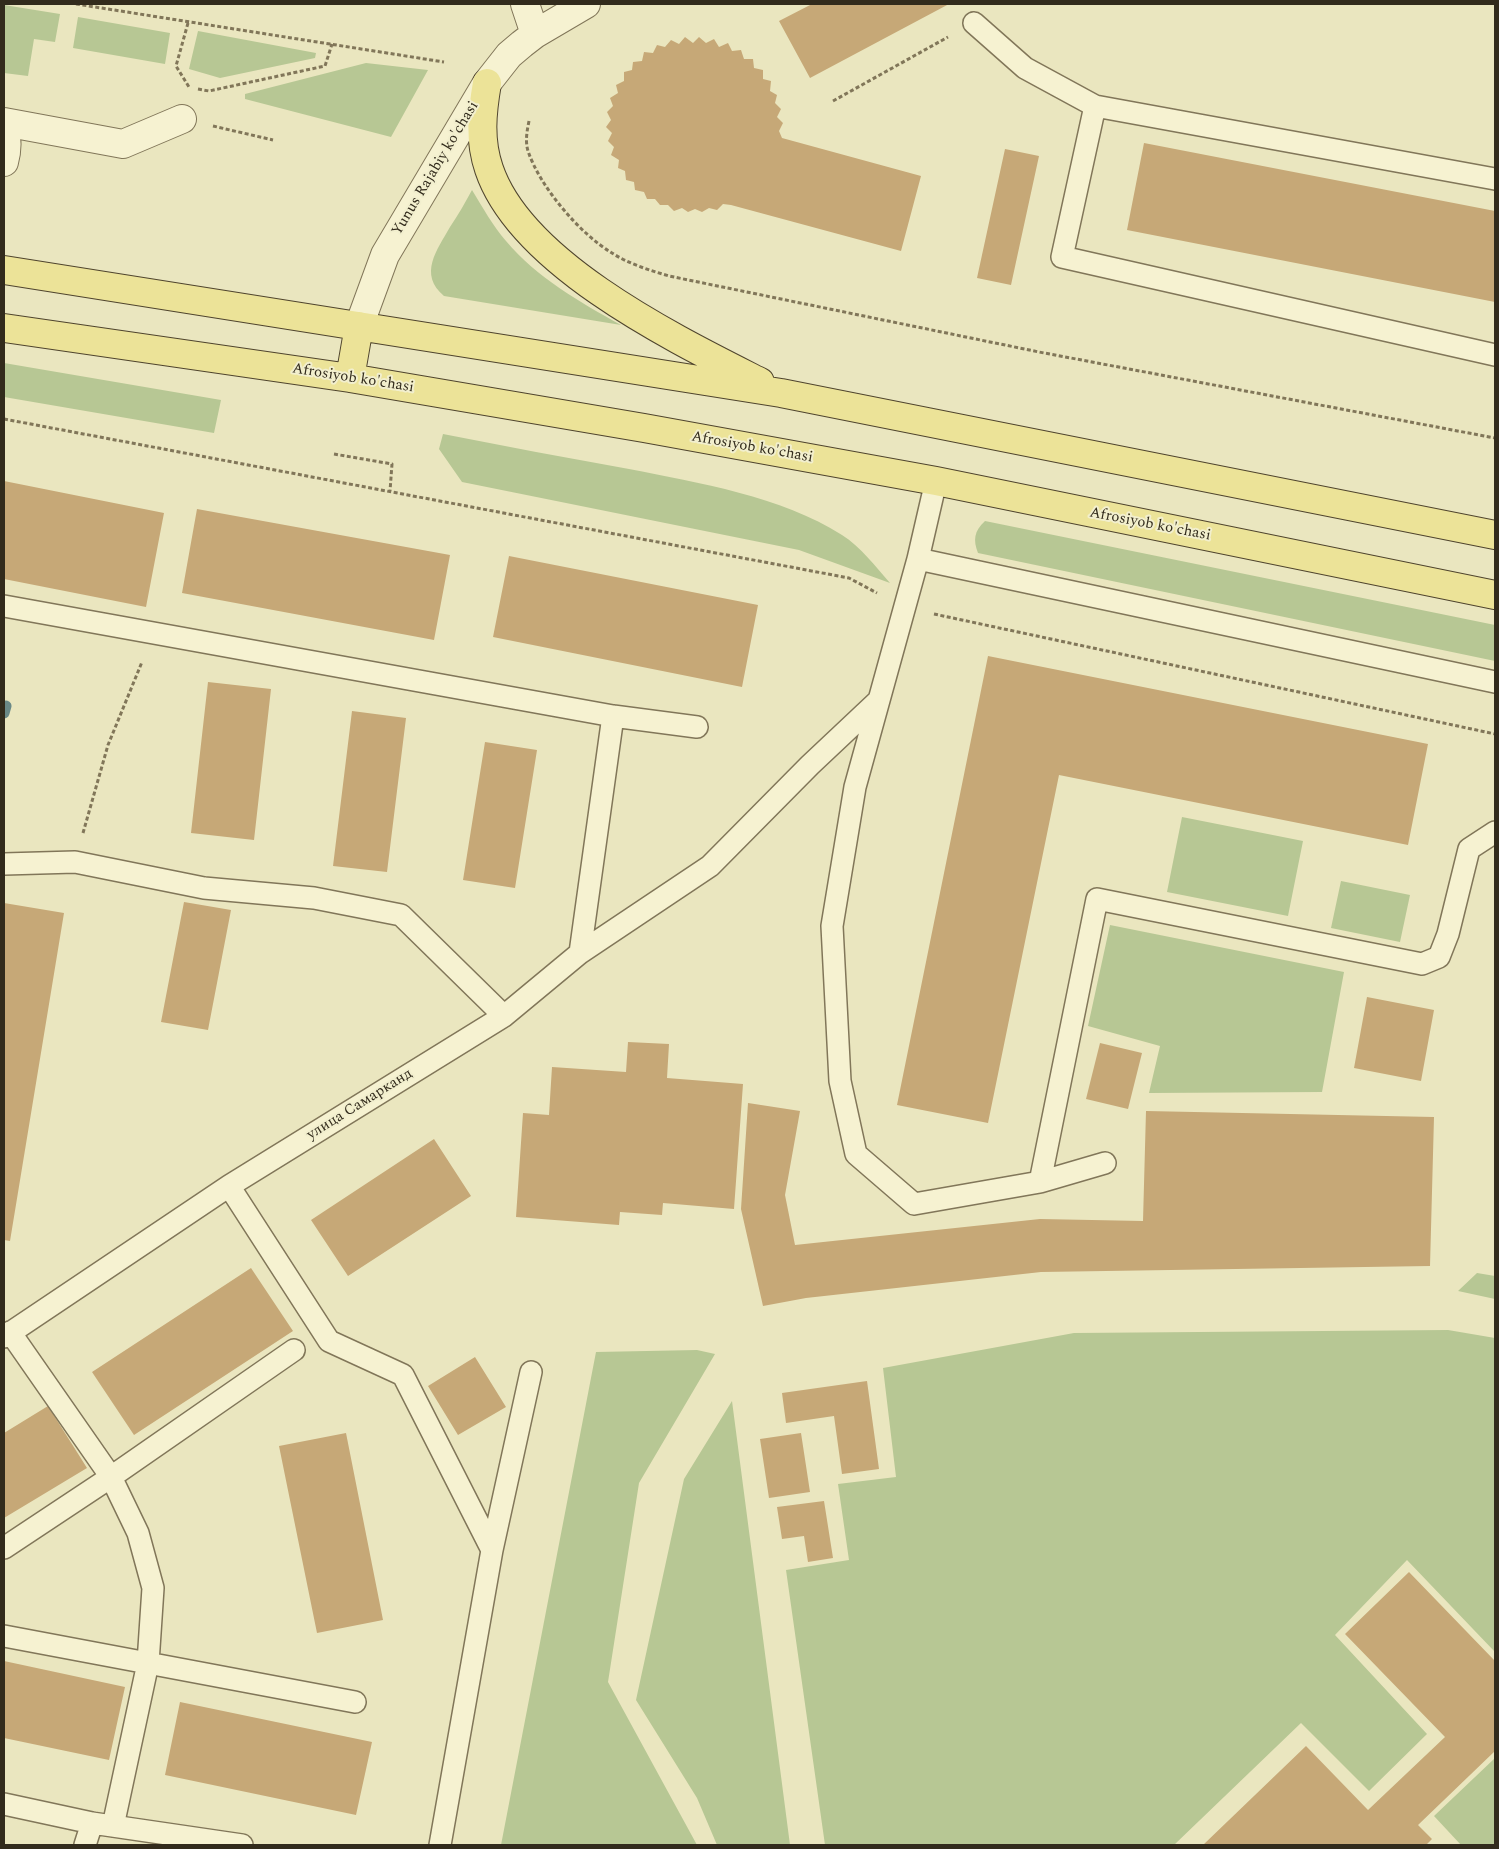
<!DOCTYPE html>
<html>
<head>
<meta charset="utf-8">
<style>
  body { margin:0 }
  #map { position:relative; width:1499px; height:1849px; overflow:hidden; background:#eae6bf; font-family:Spectral,serif }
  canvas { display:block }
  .frame { position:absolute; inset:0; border:5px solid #322b1c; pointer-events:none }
</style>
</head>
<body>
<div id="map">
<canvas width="1499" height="1849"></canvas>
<div class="frame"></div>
</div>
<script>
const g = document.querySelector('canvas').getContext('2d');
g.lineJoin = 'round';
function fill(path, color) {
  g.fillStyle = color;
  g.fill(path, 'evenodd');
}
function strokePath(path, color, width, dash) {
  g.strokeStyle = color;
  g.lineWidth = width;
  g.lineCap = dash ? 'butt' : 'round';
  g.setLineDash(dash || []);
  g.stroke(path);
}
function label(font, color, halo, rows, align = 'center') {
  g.font = font + ' Spectral,serif';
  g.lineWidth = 4;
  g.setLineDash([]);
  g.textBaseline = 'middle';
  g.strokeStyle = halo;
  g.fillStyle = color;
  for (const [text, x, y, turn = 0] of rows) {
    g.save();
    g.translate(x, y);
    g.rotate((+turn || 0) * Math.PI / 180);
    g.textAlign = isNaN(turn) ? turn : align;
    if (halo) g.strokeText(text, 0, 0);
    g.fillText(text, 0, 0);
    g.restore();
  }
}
const green = new Path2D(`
  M 4,5 L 60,14 L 55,42 L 34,39 L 28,76 L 4,73 Z
  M 78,17 L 170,33 L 165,64 L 73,48 Z
  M 198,31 L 316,53 L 315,58 L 220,78 L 189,69 Z
  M 366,63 L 428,70 L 391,137 L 245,99 L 245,94 Z
  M 472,190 C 483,208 493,226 506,241 C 537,278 580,302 621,325 L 444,296 C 418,274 437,250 450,227 C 458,215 465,203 472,190 Z
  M 4,363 L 221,400 L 214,433 L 4,397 Z
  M 443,434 C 505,446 567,458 629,469 C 699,483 781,496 842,535 C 861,547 875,566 890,583 L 799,550 L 462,482 L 439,449 Z
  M 985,521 L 1495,625 L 1495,661 L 978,553 C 973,540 974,531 985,521 Z
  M 1182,817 L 1303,841 L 1288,916 L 1167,892 Z
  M 1341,881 L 1410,895 L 1400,942 L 1331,928 Z
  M 1110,925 L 1344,972 L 1322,1092 L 1149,1093 L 1160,1046 L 1088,1026 Z
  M 1477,1273 L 1495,1276 L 1495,1299 L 1458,1291 Z
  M 1448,1330 L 1495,1338 L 1495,1652 L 1407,1560 L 1335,1635 L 1427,1734 L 1369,1791 L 1301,1723 L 1174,1845 L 825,1845 L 786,1570 L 849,1560 L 838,1484 L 896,1477 L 883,1368 L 1074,1333 Z
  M 697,1350 L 715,1354 L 639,1483 L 608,1682 L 697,1845 L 501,1845 L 596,1352 Z
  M 732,1401 L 790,1845 L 717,1845 L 697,1798 L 636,1700 L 684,1479 Z
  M 1495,1758 L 1495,1845 L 1461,1845 L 1434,1816 Z`);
const stream = new Path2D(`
  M 4,713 L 6,706`);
const building = new Path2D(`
  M 812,4 L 949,4 L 810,78 L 779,21 Z
  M 685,37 L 693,43 L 699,37 L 706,43 L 714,39 L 719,47 L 728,43 L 732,51 L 741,50 L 744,59 L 753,59 L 754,68 L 763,70 L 763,79 L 771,81 L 770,91 L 777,95 L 775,103 L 781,109 L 777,117 L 783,123 L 779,131 L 782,138 L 921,176 L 901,251 L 731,205 L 723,204 L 717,210 L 709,208 L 702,212 L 695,209 L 688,212 L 682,208 L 674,211 L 668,205 L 660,205 L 655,199 L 647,199 L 644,192 L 635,190 L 634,182 L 626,180 L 625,171 L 618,168 L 619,160 L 611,155 L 614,147 L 608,141 L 612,133 L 606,127 L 611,120 L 607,112 L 613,106 L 610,98 L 618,93 L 616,85 L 624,81 L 624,72 L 632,70 L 633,62 L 642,61 L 644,52 L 653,53 L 657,45 L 665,47 L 671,40 L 679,44 Z
  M 1144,143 L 1495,211 L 1495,302 L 1127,230 Z
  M 1005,149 L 1039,156 L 1011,285 L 977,278 Z
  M 4,481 L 164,513 L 146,607 L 4,579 Z
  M 197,509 L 450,555 L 434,640 L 182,593 Z
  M 509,556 L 758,605 L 742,687 L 493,637 Z
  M 988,656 L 1428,744 L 1408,845 L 1059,775 L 988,1123 L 897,1105 Z
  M 208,682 L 271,689 L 254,840 L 191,833 Z
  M 352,711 L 406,718 L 387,872 L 333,866 Z
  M 485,742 L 537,750 L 515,888 L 463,880 Z
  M 184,902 L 231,910 L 208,1030 L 161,1022 Z
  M 4,903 L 64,913 L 10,1241 L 4,1240 Z
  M 1367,997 L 1434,1010 L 1421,1081 L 1354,1068 Z
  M 628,1042 L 669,1044 L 667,1078 L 743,1084 L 734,1209 L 663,1203 L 662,1215 L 620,1212 L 619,1225 L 516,1217 L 523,1113 L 549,1115 L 552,1067 L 626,1072 Z
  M 1100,1043 L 1142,1053 L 1128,1109 L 1086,1099 Z
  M 748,1103 L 800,1111 L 785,1195 L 795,1245 L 1040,1219 L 1143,1221 L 1146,1111 L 1434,1117 L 1430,1266 L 1041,1272 L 806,1298 L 763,1306 L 741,1209 Z
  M 434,1139 L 471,1196 L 348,1276 L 311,1220 Z
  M 251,1268 L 293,1331 L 134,1435 L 92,1372 Z
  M 475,1357 L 506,1407 L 458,1435 L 428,1386 Z
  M 867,1381 L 879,1469 L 842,1474 L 834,1416 L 786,1423 L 782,1393 Z
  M 48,1406 L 87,1468 L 4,1518 L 4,1433 Z
  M 346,1433 L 383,1620 L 317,1633 L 279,1446 Z
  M 801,1433 L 810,1492 L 769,1498 L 760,1439 Z
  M 824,1501 L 833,1558 L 808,1562 L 804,1536 L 782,1539 L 777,1507 Z
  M 1409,1572 L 1495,1661 L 1495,1751 L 1418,1825 L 1432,1839 L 1426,1845 L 1203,1845 L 1306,1746 L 1368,1810 L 1445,1737 L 1345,1634 Z
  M 4,1661 L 125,1687 L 109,1760 L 4,1738 Z
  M 180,1702 L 372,1742 L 356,1815 L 165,1775 Z`);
const path = new Path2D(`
  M 76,4 L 444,62
  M 188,23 L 176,66 L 189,87
  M 198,89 L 209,91 L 325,66 L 332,44
  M 833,101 L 948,37
  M 529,121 C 527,131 525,141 528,151 C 540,187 580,234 612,253 C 629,264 649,270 669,276 L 1039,352 L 1495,438
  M 213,126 L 273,140
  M 4,419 L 849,578 L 877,593
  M 334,454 L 392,464 L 390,491
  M 934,614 L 1495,734
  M 83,833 L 108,745 L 142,662`);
const lane = new Path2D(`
  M 974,23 L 1025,68 L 1095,106
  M 1495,179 L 1095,106 L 1062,257 L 1495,355
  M 936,481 L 918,559 L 855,787 L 832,926 L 840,1081 L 856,1154 L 914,1204 L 1040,1182 L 1105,1163
  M 918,559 L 1495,682
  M 4,606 L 613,716 L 697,727
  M 4,864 L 75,862 L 204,888 L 314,898 L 401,915 L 504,1016
  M 580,953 L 613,716
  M 1040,1182 L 1097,899 L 1422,964 L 1439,957 L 1448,934 L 1469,849 L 1495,832
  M 229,1186 L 329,1341 L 403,1375 L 492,1550
  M 10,1332 L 111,1477 L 138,1533 L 153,1588 L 148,1663 L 113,1826
  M 4,1337 L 229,1186 L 504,1016 L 580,953 L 710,866 L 810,765 L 878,701
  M 4,1548 L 111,1477 L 294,1350
  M 4,1636 L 355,1702
  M 4,1804 L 92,1823 L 242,1845
  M 85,1845 L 92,1823
  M 440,1845 L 492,1550 L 531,1372`);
const street = new Path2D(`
  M 525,4 L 535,34
  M 4,122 L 123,144 L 182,119
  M 4,128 C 8,140 7,151 4,162
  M 359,326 L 385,255 L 487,83 L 509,55 L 522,44 L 535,34 L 586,4`);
const primary = new Path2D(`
  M 487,83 C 482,112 479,140 489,169 C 521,264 675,339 760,382
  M 4,270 L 781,393 L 1495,535
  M 4,328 L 350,378 L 644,428 L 936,481 L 1495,595
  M 350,378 L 359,326`);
const streetNames = [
  ["Yunus Rajabiy ko'chasi",436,169,-59],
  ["Afrosiyob ko'chasi",353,379,9],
  ["Afrosiyob ko'chasi",752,448,10],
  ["Afrosiyob ko'chasi",1150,525,11],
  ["улица Самарканд",360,1105,-32]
];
fill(green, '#b7c794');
strokePath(stream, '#6a8987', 11);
fill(building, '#c6a877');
strokePath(lane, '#817659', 24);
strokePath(street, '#817659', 30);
strokePath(primary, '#4f442d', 30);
strokePath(path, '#817659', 3, [4, 2.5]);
strokePath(lane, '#f6f2d1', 21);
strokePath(street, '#f6f2d1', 28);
strokePath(primary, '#ece398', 28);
label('15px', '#322b1c', '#f2efce', streetNames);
</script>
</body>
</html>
